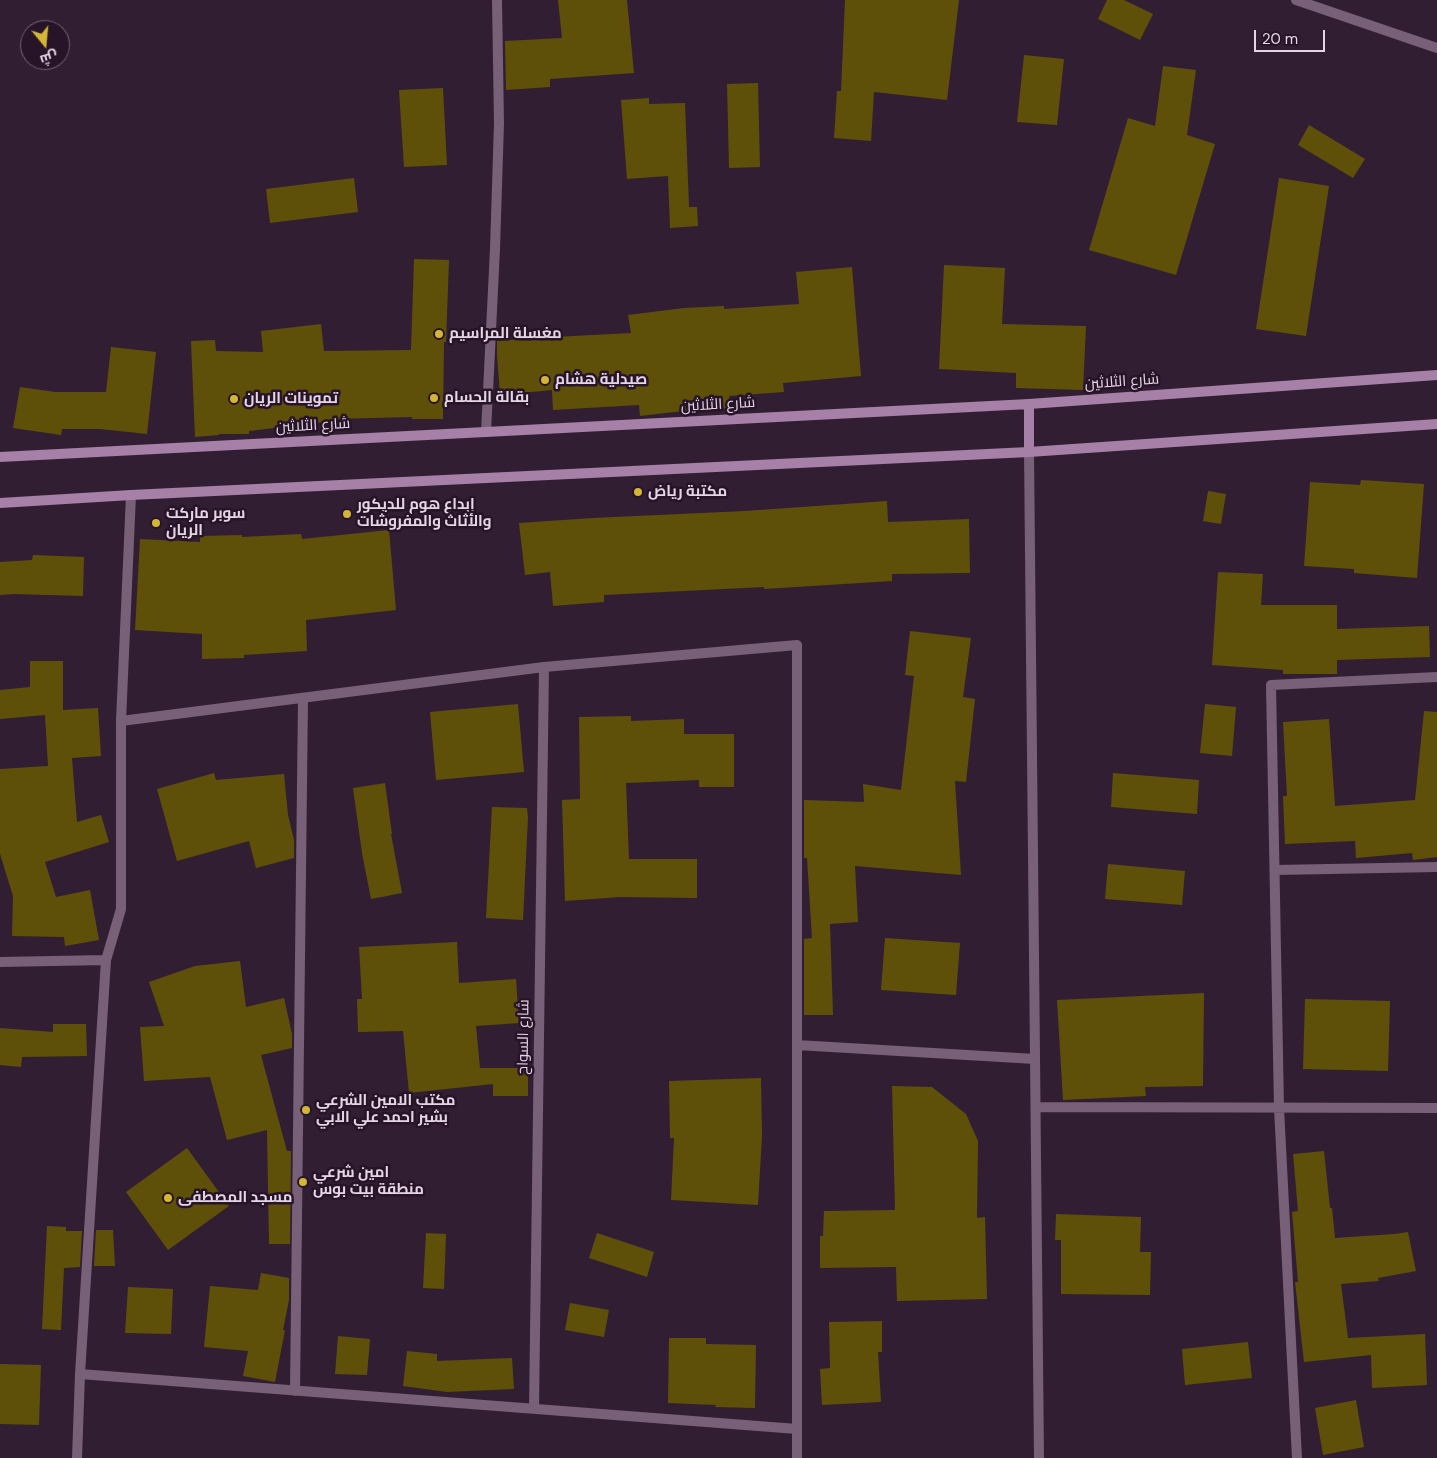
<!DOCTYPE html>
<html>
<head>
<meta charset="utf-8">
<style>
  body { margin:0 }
  #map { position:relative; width:1437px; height:1458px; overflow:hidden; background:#321e33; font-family:"DM Sans",Cairo,sans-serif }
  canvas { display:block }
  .north { position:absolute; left:20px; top:20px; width:50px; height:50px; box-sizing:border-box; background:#281429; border:1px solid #736274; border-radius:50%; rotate:163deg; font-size:14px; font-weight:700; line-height:20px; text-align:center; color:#e4d6e4 }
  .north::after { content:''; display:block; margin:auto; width:18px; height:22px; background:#d3b635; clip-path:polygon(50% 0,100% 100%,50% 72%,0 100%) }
  .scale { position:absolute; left:1254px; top:30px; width:71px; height:22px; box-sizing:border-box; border:2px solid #e4d6e4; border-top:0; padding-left:6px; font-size:15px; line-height:18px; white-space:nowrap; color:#e4d6e4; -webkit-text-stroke:4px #281429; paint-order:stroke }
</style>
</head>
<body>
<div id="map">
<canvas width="1437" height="1458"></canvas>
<div class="north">ش</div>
<div class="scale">20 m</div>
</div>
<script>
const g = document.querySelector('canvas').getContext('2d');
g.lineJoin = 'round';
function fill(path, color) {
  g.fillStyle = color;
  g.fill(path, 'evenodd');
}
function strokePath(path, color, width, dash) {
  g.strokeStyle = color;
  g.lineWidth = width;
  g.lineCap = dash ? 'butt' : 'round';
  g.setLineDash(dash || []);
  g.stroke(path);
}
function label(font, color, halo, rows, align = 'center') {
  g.font = font + ' "DM Sans",Cairo,sans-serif';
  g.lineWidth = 5;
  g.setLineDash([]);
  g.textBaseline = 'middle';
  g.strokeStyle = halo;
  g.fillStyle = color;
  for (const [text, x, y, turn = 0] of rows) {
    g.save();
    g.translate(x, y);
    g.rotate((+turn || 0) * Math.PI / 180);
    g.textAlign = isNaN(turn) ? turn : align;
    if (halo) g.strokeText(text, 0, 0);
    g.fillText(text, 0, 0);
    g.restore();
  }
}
const building = new Path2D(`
  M 558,0 L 627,0 L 634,73 L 550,79 L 550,87 L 506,90 L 505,41 L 562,38 Z
  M 845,0 L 959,0 L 947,100 L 874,92 L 871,141 L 834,138 L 837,91 L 841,91 Z
  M 1107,0 L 1124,0 L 1153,14 L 1140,40 L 1098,19 Z
  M 1024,55 L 1064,59 L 1057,125 L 1017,122 Z
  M 1163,66 L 1196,70 L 1187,135 L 1215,144 L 1176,275 L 1089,250 L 1128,118 L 1155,126 Z
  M 758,83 L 760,167 L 729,168 L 727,84 Z
  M 443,88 L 447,165 L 404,167 L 399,90 Z
  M 649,98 L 649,104 L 685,103 L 689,207 L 697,207 L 698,226 L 670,228 L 668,176 L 627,179 L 621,100 Z
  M 1309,125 L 1365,159 L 1353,178 L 1298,145 Z
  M 354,178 L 358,212 L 270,223 L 266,189 Z
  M 1279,178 L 1329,186 L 1306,336 L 1256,329 Z
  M 414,259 L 449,260 L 446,342 L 444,342 L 443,419 L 412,419 L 412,417 L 331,419 L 332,421 L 249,431 L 249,434 L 219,434 L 219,435 L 195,437 L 191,341 L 215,340 L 216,351 L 263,352 L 261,331 L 321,324 L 324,351 L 411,350 Z
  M 944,265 L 1005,268 L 1002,324 L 1086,326 L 1083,390 L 1016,388 L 1016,373 L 939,369 Z
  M 852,267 L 861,376 L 783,383 L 784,392 L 729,396 L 730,408 L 674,412 L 640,416 L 639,405 L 553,410 L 552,390 L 500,395 L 497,355 L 497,341 L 535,338 L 631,333 L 628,315 L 684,308 L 724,306 L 724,309 L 799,304 L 796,272 Z
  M 111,347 L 156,352 L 147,434 L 100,429 L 62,429 L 61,435 L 13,428 L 20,387 L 55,392 L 106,392 Z
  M 1361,480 L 1424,484 L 1417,578 L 1354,573 L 1354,569 L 1304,566 L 1310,482 L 1360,485 Z
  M 1208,491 L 1226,494 L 1221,524 L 1203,521 Z
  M 887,501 L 888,522 L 969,519 L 970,573 L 892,574 L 892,581 L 764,589 L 764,587 L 604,595 L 604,602 L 553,606 L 550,572 L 525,575 L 519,523 L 593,518 L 745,511 Z
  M 389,530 L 396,610 L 306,620 L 307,651 L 244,655 L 244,658 L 202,659 L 202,634 L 135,630 L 140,539 L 200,542 L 200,536 L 242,535 L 242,537 L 301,534 L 302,539 Z
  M 33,555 L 84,557 L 83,596 L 14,594 L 0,595 L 0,562 L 32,560 Z
  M 1218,572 L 1263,574 L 1261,605 L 1337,605 L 1337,629 L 1429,626 L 1430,657 L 1337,660 L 1337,674 L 1283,674 L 1283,670 L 1212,665 Z
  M 910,631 L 971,638 L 963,697 L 975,699 L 966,782 L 955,781 L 961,875 L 855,866 L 858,922 L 830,924 L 833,1015 L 804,1015 L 804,939 L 812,938 L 807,858 L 804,858 L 804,800 L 864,802 L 863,784 L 901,790 L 914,676 L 905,675 Z
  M 30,661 L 63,661 L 63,710 L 98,708 L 101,756 L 72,758 L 77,822 L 101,815 L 109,842 L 45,862 L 56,897 L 90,890 L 99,940 L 65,946 L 64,937 L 12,936 L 13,896 L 0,854 L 0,769 L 48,766 L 45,715 L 0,719 L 0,690 L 30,687 Z
  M 518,704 L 524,772 L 436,780 L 430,712 Z
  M 1205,704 L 1236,707 L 1232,756 L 1200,753 Z
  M 1424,711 L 1437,712 L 1437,857 L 1413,860 L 1412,853 L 1356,858 L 1355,841 L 1285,844 L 1283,796 L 1287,796 L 1283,722 L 1329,719 L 1335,806 L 1415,800 Z
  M 631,716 L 631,721 L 684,719 L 684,734 L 734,734 L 734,787 L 699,787 L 699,780 L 626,783 L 629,859 L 697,859 L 697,898 L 620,897 L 565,901 L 562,800 L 580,799 L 579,717 Z
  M 214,773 L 216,780 L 284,774 L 288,815 L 294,840 L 294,858 L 256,868 L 249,841 L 177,861 L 157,789 Z
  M 1113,773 L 1199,780 L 1197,814 L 1111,807 Z
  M 385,783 L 392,834 L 391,834 L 402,893 L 371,899 L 362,853 L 353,788 Z
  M 492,807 L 527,808 L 528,817 L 523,920 L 486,918 Z
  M 1108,864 L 1185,871 L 1182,905 L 1105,899 Z
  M 885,938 L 960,943 L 956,995 L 881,990 Z
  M 457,942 L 459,983 L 516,979 L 519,1023 L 476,1026 L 480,1068 L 528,1068 L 528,1096 L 493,1096 L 493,1084 L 409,1093 L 403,1031 L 358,1032 L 357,999 L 362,999 L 359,947 Z
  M 240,961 L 246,1007 L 284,998 L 292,1034 L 292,1048 L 261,1055 L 287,1151 L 291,1151 L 290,1244 L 269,1244 L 267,1130 L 227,1140 L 210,1077 L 144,1081 L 140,1027 L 164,1026 L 149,982 L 195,966 Z
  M 1204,993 L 1203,1086 L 1145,1087 L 1146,1096 L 1063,1100 L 1057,1000 Z
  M 1305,999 L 1390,1001 L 1388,1071 L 1303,1069 Z
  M 53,1024 L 86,1024 L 87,1056 L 22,1057 L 21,1067 L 0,1065 L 0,1028 L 53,1032 Z
  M 761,1078 L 762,1136 L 758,1205 L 671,1200 L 674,1138 L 670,1138 L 669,1081 Z
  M 892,1086 L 932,1087 L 966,1114 L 978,1141 L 977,1218 L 985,1217 L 987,1299 L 897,1301 L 896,1267 L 820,1268 L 820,1236 L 823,1236 L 824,1211 L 895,1210 Z
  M 187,1148 L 229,1206 L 168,1250 L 126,1192 Z
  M 1324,1151 L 1330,1208 L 1332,1208 L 1335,1238 L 1394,1234 L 1408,1232 L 1416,1271 L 1378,1278 L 1379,1281 L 1341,1284 L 1348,1338 L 1425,1334 L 1427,1385 L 1372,1388 L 1371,1355 L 1304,1362 L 1295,1282 L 1298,1282 L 1292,1212 L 1298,1211 L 1293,1154 Z
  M 1056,1214 L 1141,1217 L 1140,1252 L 1151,1252 L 1150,1295 L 1061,1294 L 1061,1240 L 1055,1240 Z
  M 47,1226 L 66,1227 L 66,1231 L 82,1231 L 80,1267 L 64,1268 L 61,1330 L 42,1329 Z
  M 96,1230 L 113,1230 L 115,1266 L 94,1266 Z
  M 426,1233 L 446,1234 L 444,1289 L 423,1288 Z
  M 597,1233 L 654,1252 L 647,1277 L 589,1258 Z
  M 261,1273 L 289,1278 L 289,1300 L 283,1330 L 285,1330 L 275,1382 L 243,1376 L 248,1351 L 204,1347 L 210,1286 L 258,1290 Z
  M 128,1287 L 173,1289 L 171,1334 L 125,1333 Z
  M 570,1303 L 609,1310 L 604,1337 L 565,1330 Z
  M 882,1321 L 882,1352 L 878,1352 L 881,1402 L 822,1405 L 820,1369 L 830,1368 L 829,1322 Z
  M 338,1336 L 370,1339 L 367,1375 L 335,1374 Z
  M 669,1338 L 706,1338 L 706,1344 L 756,1345 L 755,1408 L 715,1407 L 716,1405 L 668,1403 Z
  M 1248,1342 L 1252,1378 L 1185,1385 L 1182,1349 Z
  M 407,1351 L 437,1354 L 437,1361 L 512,1358 L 514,1389 L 447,1392 L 403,1386 Z
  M 0,1364 L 41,1365 L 39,1425 L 0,1424 Z
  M 1356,1400 L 1364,1447 L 1323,1455 L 1315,1408 Z`);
const street = new Path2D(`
  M 1296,0 L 1437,48
  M 486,432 L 495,249 L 499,123 L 497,0
  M 1029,452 L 1039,1458
  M 121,721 L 544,667 L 797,645 L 797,1458
  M 1275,870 L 1437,867
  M 0,962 L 106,960
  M 797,1045 L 1035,1059
  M 1036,1107 L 1437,1108
  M 80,1374 L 797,1429
  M 295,1391 L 303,698
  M 534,1408 L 544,667
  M 77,1458 L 80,1374 L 106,960 L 121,909 L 121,721 L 131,495
  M 1297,1458 L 1279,1108 L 1271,685 L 1437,677`);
const secondary = new Path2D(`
  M 1029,404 L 1029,452
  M 0,457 L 1029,404 L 1437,375
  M 0,503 L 131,495 L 1029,452 L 1437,424`);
const markers = [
  [439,334,5,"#d3b635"],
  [545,380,5,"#d3b635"],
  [434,398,5,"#d3b635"],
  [234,399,5,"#d3b635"],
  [638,492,5,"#d3b635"],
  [347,514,5,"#d3b635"],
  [156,523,5,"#d3b635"],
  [306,1110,5,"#d3b635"],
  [303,1182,5,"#d3b635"],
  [168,1198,5,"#d3b635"]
];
const poiNames = [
  ["مغسلة المراسيم",449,334],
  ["صيدلية هشام",555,380],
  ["بقالة الحسام",444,398],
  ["تموينات الريان",244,399],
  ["مكتبة رياض",648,492],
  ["إبداع هوم للديكور",357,505],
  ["والأثاث والمفروشات",357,522],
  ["سوبر ماركت",166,514],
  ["الريان",166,531],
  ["مكتب الامين الشرعي",316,1101],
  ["بشير احمد علي الابي",316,1118],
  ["امين شرعي",313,1173],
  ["منطقة بيت بوس",313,1190],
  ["مسجد المصطفى",178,1198]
];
const streetNames = [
  ["شارع الثلاثين",1122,382,-4],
  ["شارع الثلاثين",718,405,-3],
  ["شارع الثلاثين",313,426,-3],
  ["شارع السواح",524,1037,-89]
];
fill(building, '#5f5009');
strokePath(street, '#786078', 10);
strokePath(secondary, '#a680a7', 10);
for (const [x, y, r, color] of markers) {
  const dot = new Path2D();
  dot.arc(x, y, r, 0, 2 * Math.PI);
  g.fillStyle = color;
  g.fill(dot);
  strokePath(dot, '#281429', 2);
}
label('bold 15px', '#e4d6e4', '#281429', poiNames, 'left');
label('15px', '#e4d6e4', '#281429', streetNames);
</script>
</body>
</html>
